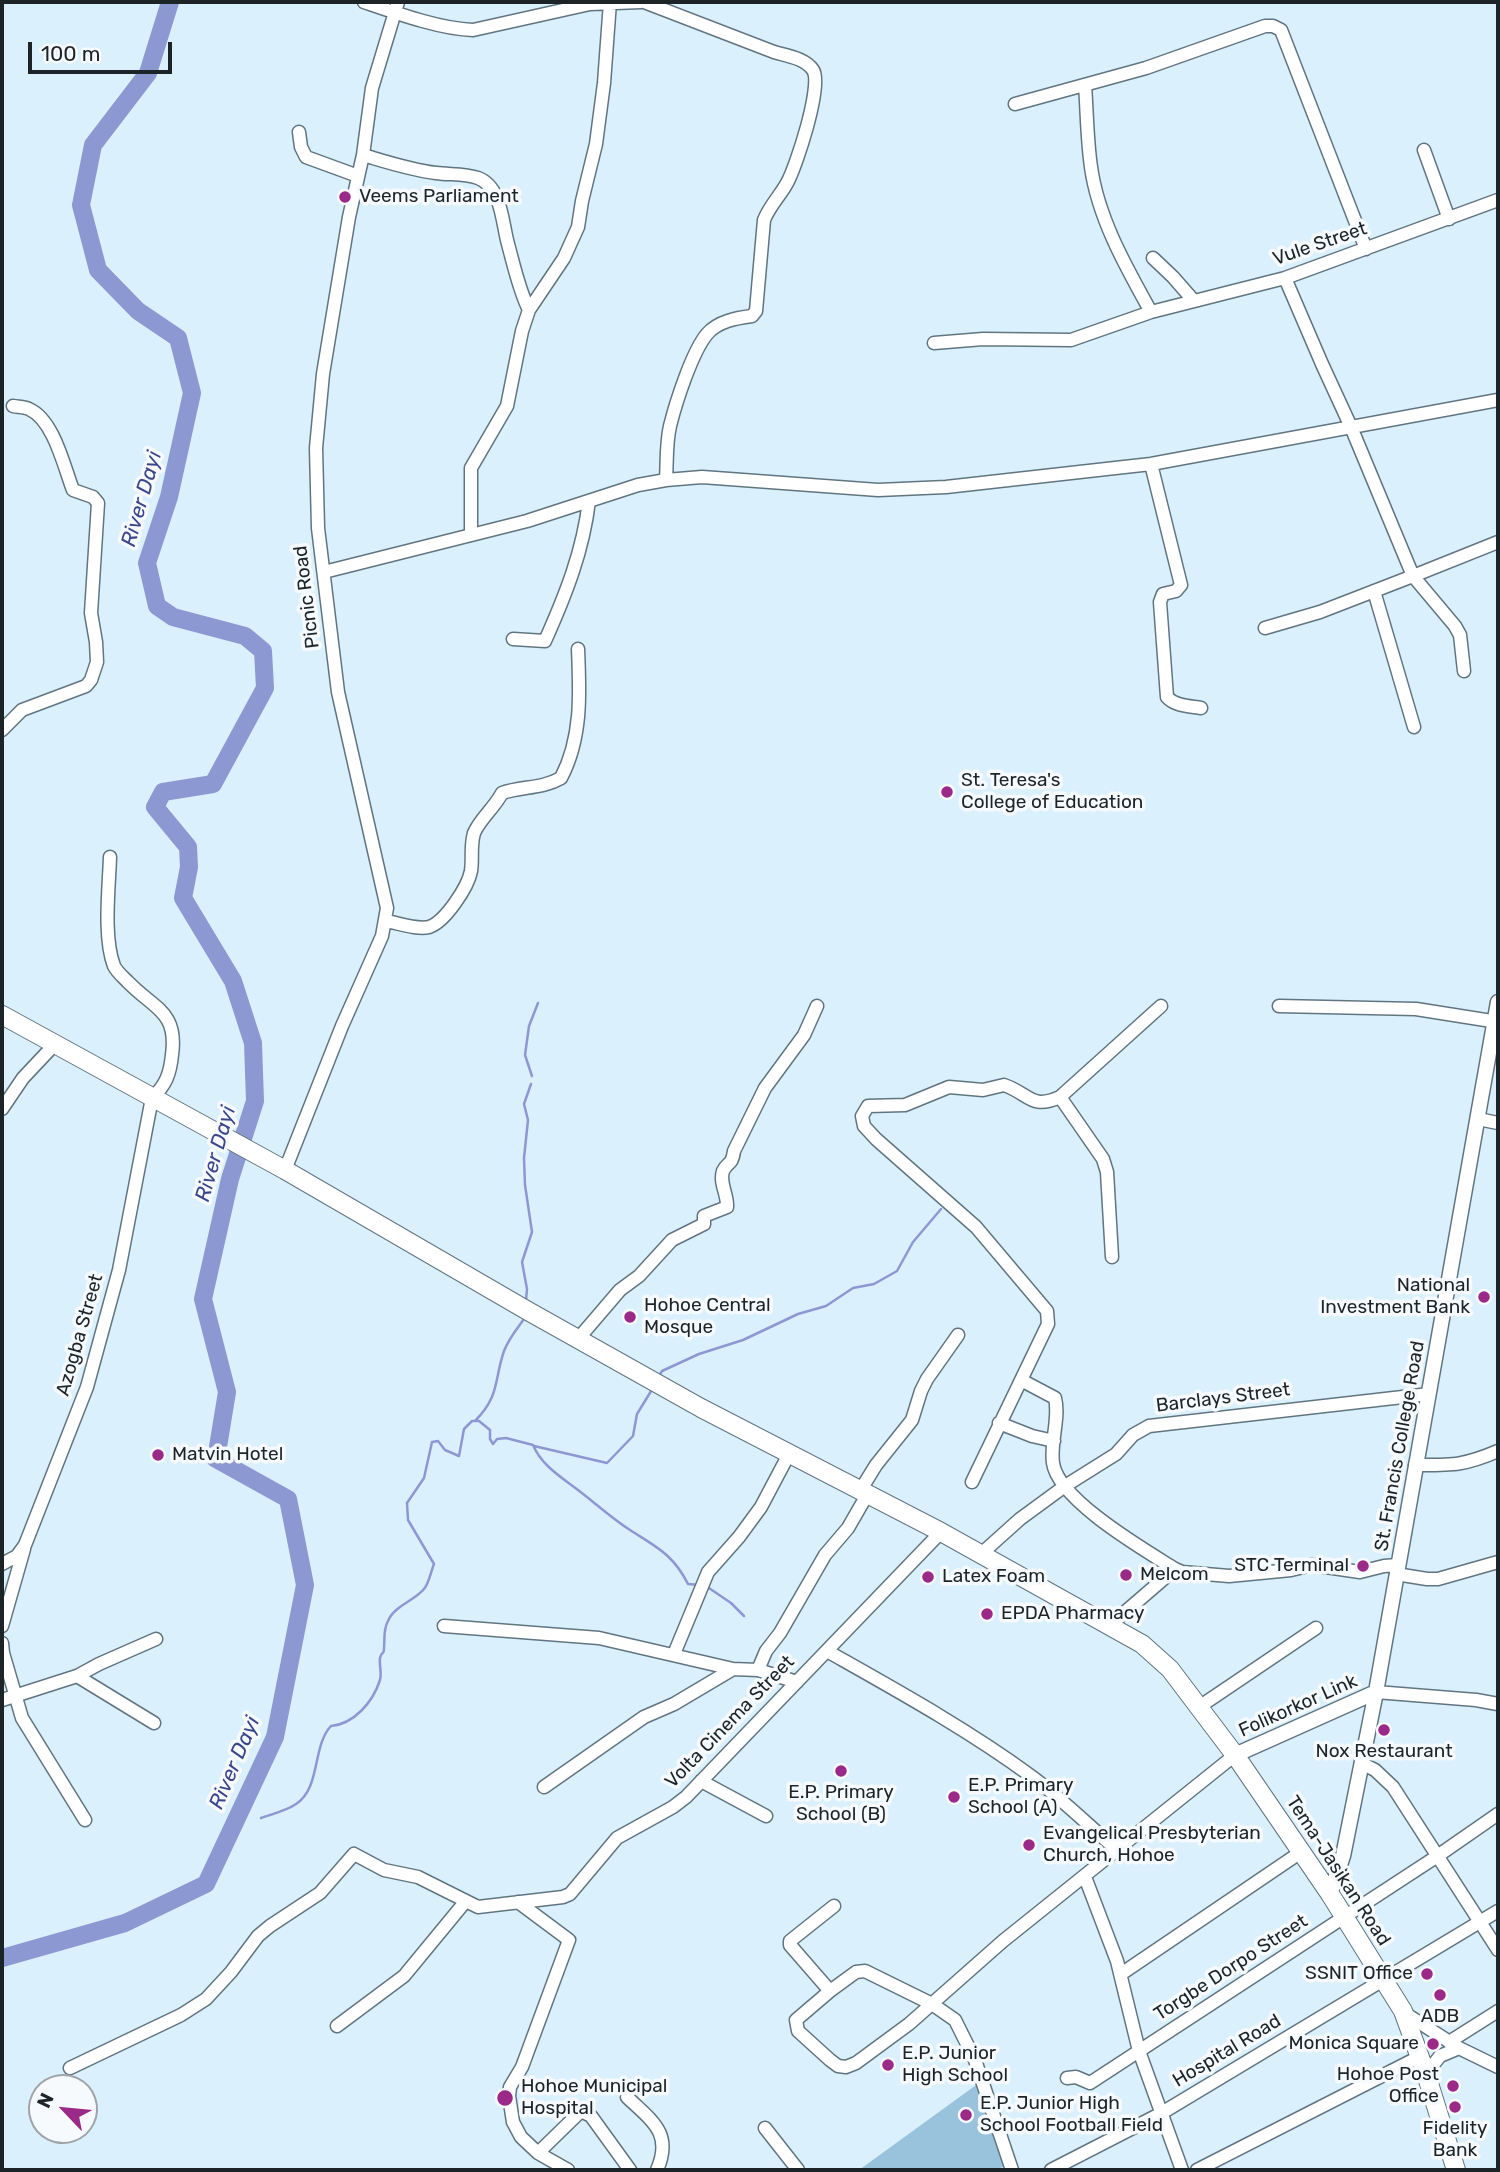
<!DOCTYPE html>
<html>
<head>
<meta charset="utf-8">
<style>
  body { margin:0 }
  #map { position:relative; width:1500px; height:2172px; overflow:hidden; background:#daf0fd; font-family:Rubik,sans-serif }
  canvas { display:block }
  .frame { position:absolute; inset:0; border:4px solid #1c2428; pointer-events:none }
  .north { position:absolute; left:28px; top:2074px; width:70px; height:70px; box-sizing:border-box; background:#f6fafd; border:2px solid #9fa4a8; border-radius:50%; rotate:296deg; font-size:19px; font-weight:700; line-height:28px; text-align:center; color:#1c2428 }
  .north::after { content:''; display:block; margin:auto; width:24px; height:32px; background:#9a2988; clip-path:polygon(50% 0,100% 100%,50% 72%,0 100%) }
  .scale { position:absolute; left:28px; top:42px; width:144px; height:32px; box-sizing:border-box; border:4px solid #1c2428; border-top:0; padding-left:9px; font-size:21px; line-height:24px; white-space:nowrap; color:#1c2428; -webkit-text-stroke:5px #f6fafd; paint-order:stroke }
</style>
</head>
<body>
<div id="map">
<canvas width="1500" height="2172"></canvas>
<div class="frame"></div>
<div class="north">N</div>
<div class="scale">100 m</div>
</div>
<script>
const g = document.querySelector('canvas').getContext('2d');
g.lineJoin = 'round';
function fill(path, color) {
  g.fillStyle = color;
  g.fill(path, 'evenodd');
}
function strokePath(path, color, width, dash) {
  g.strokeStyle = color;
  g.lineWidth = width;
  g.lineCap = dash ? 'butt' : 'round';
  g.setLineDash(dash || []);
  g.stroke(path);
}
function label(font, color, halo, rows, align = 'center') {
  g.font = font + ' Rubik,sans-serif';
  g.lineWidth = 7;
  g.setLineDash([]);
  g.textBaseline = 'middle';
  g.strokeStyle = halo;
  g.fillStyle = color;
  for (const [text, x, y, turn = 0] of rows) {
    g.save();
    g.translate(x, y);
    g.rotate((+turn || 0) * Math.PI / 180);
    g.textAlign = isNaN(turn) ? turn : align;
    if (halo) g.strokeText(text, 0, 0);
    g.fillText(text, 0, 0);
    g.restore();
  }
}
const green = new Path2D(`
  M 983,2080 L 1016,2161 L 996,2170 L 859,2170 Z`);
const stream = new Path2D(`
  M 532,1076 L 525,1055 L 529,1026 L 538,1003
  M 526,1300 L 527,1289 L 522,1262 L 532,1232 L 525,1185 L 524,1158 L 528,1120 L 524,1104 L 531,1084
  M 659,1376 L 662,1371 L 699,1354 L 743,1340 L 798,1314 L 826,1306 L 853,1288 L 874,1284 L 897,1271 L 913,1242 L 941,1209
  M 475,1421 C 500,1396 494,1380 504,1351 C 509,1338 516,1330 524,1319
  M 534,1446 L 607,1463 L 633,1436 L 637,1414 L 653,1388
  M 706,1586 L 731,1603 L 744,1616
  M 261,1818 C 272,1814 286,1811 296,1804 C 321,1788 312,1746 331,1726 C 354,1724 373,1702 380,1680 C 382,1672 379,1665 380,1658 C 382,1650 384,1656 384,1648 C 385,1638 383,1630 388,1621 C 394,1606 414,1601 424,1589 C 429,1583 431,1571 434,1564 L 408,1520 L 407,1503 L 424,1478 L 432,1442 L 438,1441 L 445,1450 L 459,1456 L 464,1429 L 472,1421 L 479,1421 L 490,1430 L 490,1439 L 493,1444 L 497,1439 L 506,1438 L 533,1445 C 541,1464 558,1475 574,1487 C 593,1501 610,1517 630,1530 C 656,1547 673,1554 688,1584 L 700,1585`);
const river = new Path2D(`
  M 2,1958 L 125,1923 L 206,1884 L 275,1737 L 305,1585 L 288,1499 L 216,1459 L 227,1392 L 203,1299 L 230,1179 L 255,1101 L 253,1043 L 233,981 L 183,898 L 189,867 L 188,847 L 155,807 L 163,792 L 213,784 L 265,688 L 263,651 L 245,636 L 173,617 L 157,606 L 147,563 L 169,497 L 192,393 L 178,338 L 138,311 L 98,270 L 81,205 L 93,145 L 148,73 L 170,2`);
const minor = new Path2D(`
  M 364,2 C 396,13 440,29 473,30 L 590,4 L 641,2
  M 644,2 L 774,52 C 787,56 805,58 813,70 C 823,85 796,167 787,183 C 780,196 770,205 764,220 L 756,311 L 752,316 C 737,318 718,321 707,334 C 692,352 676,402 670,426 C 666,443 667,463 666,480
  M 1085,85 C 1087,112 1087,140 1091,167 C 1098,218 1126,267 1151,312
  M 1015,104 L 1146,68 L 1265,26 L 1273,26 L 1281,30 L 1366,249
  M 299,132 L 301,147 L 306,157 L 358,176
  M 1424,150 L 1449,219
  M 363,155 C 387,162 411,170 436,173 C 450,175 464,173 478,178 C 502,187 502,223 508,244 C 514,266 519,290 529,310
  M 1153,258 L 1173,277 L 1194,301
  M 934,343 L 983,339 L 1071,340 L 1151,312 L 1285,278 L 1498,200
  M 1151,464 L 1181,585 L 1176,591 L 1163,594 L 1160,602 L 1167,697 C 1175,706 1189,706 1201,708
  M 471,534 L 471,468 L 507,406 L 522,331 L 529,310 L 564,258 L 578,227 L 582,201 L 596,144 L 604,83 L 610,2
  M 324,572 L 527,521 L 638,485 L 666,480 L 702,477 L 878,490 L 946,487 L 1151,464 L 1498,400
  M 1374,591 L 1414,727
  M 1265,628 L 1320,612 L 1413,576 L 1351,427 L 1322,364 L 1285,278
  M 513,639 L 545,641 C 566,594 583,551 589,501
  M 1464,671 L 1460,635 L 1455,626 L 1413,576 L 1498,542
  M 2,730 L 22,710 L 86,686 L 91,680 L 97,662 L 96,642 L 91,613 L 98,503 L 93,497 L 73,490 C 64,467 54,420 29,409 C 25,407 18,407 13,406
  M 386,921 C 398,923 417,930 429,927 C 445,922 468,887 471,871 C 473,858 470,847 474,833 C 480,819 495,807 502,793 C 522,786 542,789 561,778 C 582,738 580,694 578,649
  M 1279,1006 L 1416,1009 L 1498,1022
  M 1060,1097 L 1103,1159 L 1107,1172 L 1112,1257
  M 2,1109 L 23,1078 L 55,1044
  M 1478,1119 L 1498,1123
  M 285,1170 L 342,1026 L 382,936 L 387,908 L 338,692 L 318,528 L 316,448 L 323,374 L 349,217 L 363,155 L 372,88 L 398,2
  M 578,1339 L 620,1290 L 639,1276 L 672,1240 L 704,1224 L 704,1216 L 727,1207 C 728,1195 719,1183 723,1171 C 727,1162 732,1166 734,1151 L 765,1088 L 804,1035 L 817,1006
  M 1021,1380 L 1055,1398 C 1060,1418 1050,1442 1053,1463 C 1058,1500 1145,1550 1175,1569 L 1182,1572 L 1229,1576 L 1291,1570 L 1312,1565 L 1360,1572 L 1384,1566 L 1398,1565
  M 999,1423 L 1032,1436 L 1054,1441
  M 1415,1465 C 1452,1465 1463,1466 1498,1451
  M 972,1482 L 1048,1324 L 1047,1311 L 976,1227 L 876,1139 L 864,1126 L 862,1116 L 868,1106 L 905,1105 L 949,1087 L 983,1090 L 1004,1085 C 1030,1094 1031,1110 1060,1097 L 1161,1006
  M 860,1491 L 876,1465 L 912,1420 L 921,1391 L 927,1379 L 958,1335
  M 981,1554 L 1020,1519 L 1065,1486 L 1116,1454 L 1133,1435 L 1149,1426 L 1429,1394
  M 2,1564 L 17,1556 L 25,1545 L 87,1387 L 119,1270 L 152,1098 C 166,1085 170,1074 172,1055 C 178,1011 154,1009 128,982 C 123,977 117,972 114,966 C 103,937 109,888 110,857
  M 1396,1574 L 1427,1579 L 1438,1579 L 1498,1562
  M 1110,1625 L 1175,1569
  M 2,1626 L 24,1549
  M 444,1626 L 599,1638 L 733,1669
  M 2,1643 L 3,1653 L 22,1718 L 85,1820
  M 827,1651 C 896,1690 967,1729 1031,1776 C 1061,1798 1088,1825 1116,1849
  M 674,1654 L 708,1572 L 739,1537 L 761,1507 L 789,1454
  M 758,1670 L 766,1651 L 780,1633 L 825,1555 L 848,1528 L 867,1495
  M 77,1676 L 154,1723
  M 1376,1692 L 1476,1700 L 1498,1704
  M 2,1700 L 77,1676 L 99,1664 L 156,1639
  M 1199,1707 L 1316,1628
  M 1361,1763 L 1375,1770 L 1393,1787 L 1498,1950
  M 701,1781 L 766,1816
  M 544,1787 L 644,1717 L 674,1704 L 733,1669 L 758,1670 L 797,1682
  M 1085,1877 L 1117,1961 L 1139,2051 L 1182,2170
  M 518,1902 L 569,1940 L 522,2067 L 510,2087 L 509,2096 L 513,2122 L 521,2137 L 538,2153 L 568,2170
  M 834,1906 L 790,1941 L 790,1945 L 830,1991 L 796,2020 L 798,2031 L 830,2060 L 838,2066 L 846,2067 L 856,2063 L 909,2024 L 1003,1941 L 1235,1755
  M 1121,1974 L 1301,1852
  M 830,1991 L 856,1972 L 865,1971 L 932,2004 L 955,2020 L 975,2060 L 1012,2170
  M 1403,2012 L 1459,2048 L 1498,2067
  M 337,2026 L 404,1976 L 465,1902
  M 1449,2042 L 1498,2011
  M 70,2068 L 181,2015 L 206,1999 L 231,1972 L 258,1936 L 270,1926 L 320,1893 L 354,1854 L 384,1870 L 418,1877 L 478,1907 L 563,1897 L 570,1894 L 617,1838 L 673,1807 L 686,1797 L 941,1532
  M 1426,2074 L 1440,2056 L 1459,2048
  M 1067,2078 L 1076,2077 L 1090,2083 L 1436,1857 L 1498,1814
  M 627,2097 C 652,2121 673,2133 657,2170
  M 765,2128 L 798,2170
  M 538,2153 L 579,2113 L 583,2112 L 591,2116 L 630,2170
  M 1051,2170 L 1160,2114 L 1498,1911
  M 1197,2170 L 1419,2057`);
const major = new Path2D(`
  M 1235,1755 L 1376,1692
  M 1330,1894 L 1343,1856 L 1376,1692 L 1498,1002`);
const highway = new Path2D(`
  M 2,1015 L 285,1170 L 528,1311 L 701,1408 L 941,1532 L 1142,1644 L 1170,1669 L 1235,1755 L 1330,1894 L 1403,2011 L 1426,2074 L 1456,2170`);
const markers = [
  [345,197,7,"#9a2988"],
  [947,792,7,"#9a2988"],
  [1484,1297,7,"#9a2988"],
  [630,1317,7,"#9a2988"],
  [158,1455,7,"#9a2988"],
  [1363,1566,7,"#9a2988"],
  [1126,1575,7,"#9a2988"],
  [928,1577,7,"#9a2988"],
  [987,1614,7,"#9a2988"],
  [1384,1730,7,"#9a2988"],
  [841,1771,7,"#9a2988"],
  [954,1797,7,"#9a2988"],
  [1029,1845,7,"#9a2988"],
  [1427,1974,7,"#9a2988"],
  [1440,1995,7,"#9a2988"],
  [1433,2044,7,"#9a2988"],
  [888,2065,7,"#9a2988"],
  [1453,2086,7,"#9a2988"],
  [505,2098,9,"#9a2988"],
  [1455,2107,7,"#9a2988"],
  [966,2115,7,"#9a2988"]
];
const poiNames = [
  ["Veems Parliament",359,197],
  ["St. Teresa's",961,781],
  ["College of Education",961,803],
  ["National",1470,1286,"right"],
  ["Investment Bank",1470,1308,"right"],
  ["Hohoe Central",644,1306],
  ["Mosque",644,1328],
  ["Matvin Hotel",172,1455],
  ["STC Terminal",1349,1566,"right"],
  ["Melcom",1140,1575],
  ["Latex Foam",942,1577],
  ["EPDA Pharmacy",1001,1614],
  ["Nox Restaurant",1384,1752,"center"],
  ["E.P. Primary",968,1786],
  ["School (A)",968,1808],
  ["E.P. Primary",841,1793,"center"],
  ["School (B)",841,1815,"center"],
  ["Evangelical Presbyterian",1043,1834],
  ["Church, Hohoe",1043,1856],
  ["SSNIT Office",1413,1974,"right"],
  ["ADB",1440,2017,"center"],
  ["Monica Square",1419,2044,"right"],
  ["E.P. Junior",902,2054],
  ["High School",902,2076],
  ["Hohoe Post",1439,2075,"right"],
  ["Office",1439,2097,"right"],
  ["Hohoe Municipal",521,2087],
  ["Hospital",521,2109],
  ["E.P. Junior High",980,2104],
  ["School Football Field",980,2126],
  ["Fidelity",1455,2129,"center"],
  ["Bank",1455,2151,"center"]
];
const streetNames = [
  ["Vule Street",1320,244,-19],
  ["Picnic Road",307,597,-97],
  ["Azogba Street",80,1335,-74],
  ["Barclays Street",1223,1398,-7],
  ["St. Francis College Road",1400,1446,-80],
  ["Folikorkor Link",1298,1706,-24],
  ["Volta Cinema Street",730,1722,-46],
  ["Tema-Jasikan Road",1338,1871,57],
  ["Torgbe Dorpo Street",1231,1968,-33],
  ["Hospital Road",1227,2051,-31]
];
const waterNames = [
  ["River Dayi",142,499,-74],
  ["River Dayi",216,1154,-74],
  ["River Dayi",235,1763,-67]
];
fill(green, '#99c3dc');
strokePath(stream, '#8c98d2', 2.5);
strokePath(river, '#8c98d2', 18);
strokePath(minor, '#617580', 15);
strokePath(major, '#617580', 17);
strokePath(highway, '#617580', 20);
strokePath(minor, '#fff', 12);
strokePath(major, '#fff', 14);
strokePath(highway, '#fff', 18);
for (const [x, y, r, color] of markers) {
  const dot = new Path2D();
  dot.arc(x, y, r, 0, 2 * Math.PI);
  g.fillStyle = color;
  g.fill(dot);
  strokePath(dot, '#f6fafd', 2.5);
}
label('19px', '#1c2428', '#f6fafd', poiNames, 'left');
label('19px', '#1c2428', '#f6fafd', streetNames);
label('italic 21px', '#3b458b', '#f6fafd', waterNames);
</script>
</body>
</html>
